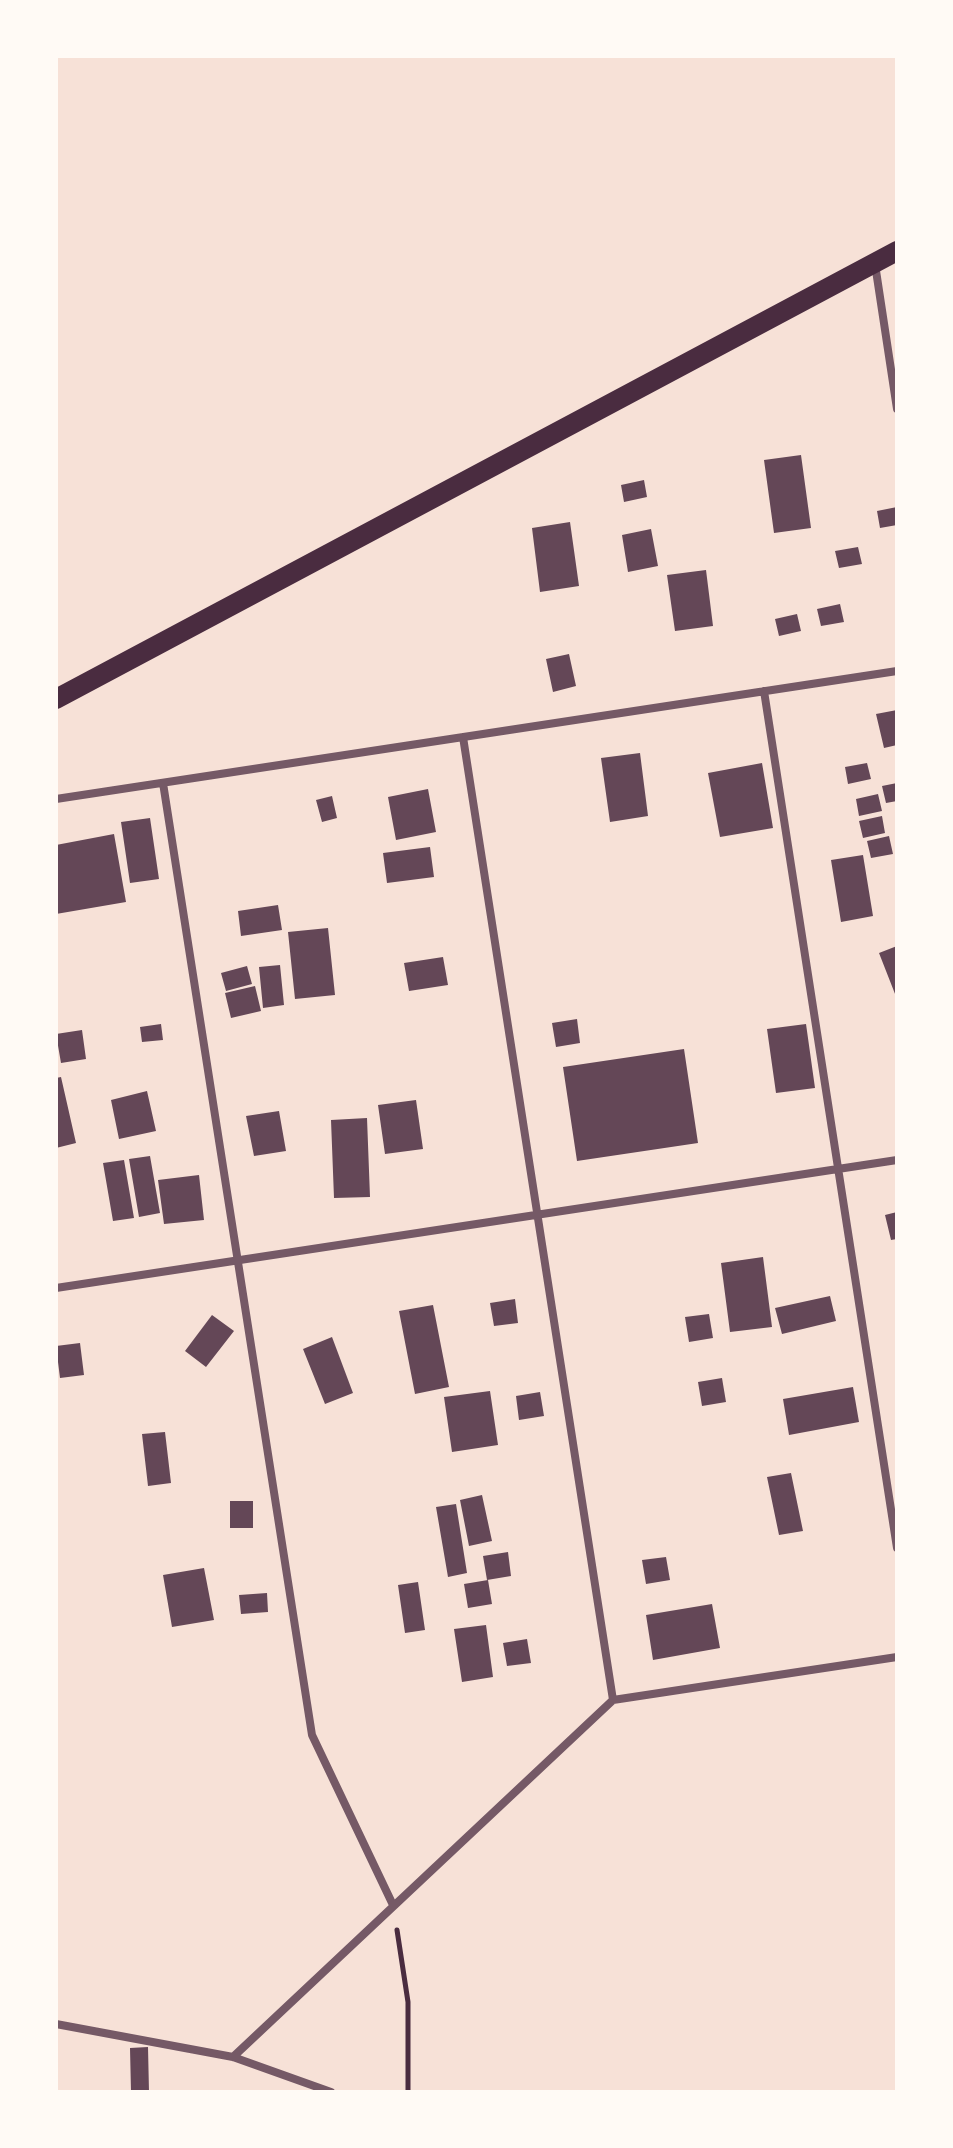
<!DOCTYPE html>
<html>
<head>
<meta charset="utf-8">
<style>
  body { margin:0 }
  #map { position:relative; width:953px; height:2148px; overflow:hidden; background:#f7e1d7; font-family:"Asap Condensed",sans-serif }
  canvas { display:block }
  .frame { position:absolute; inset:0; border:58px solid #fffaf5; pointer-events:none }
</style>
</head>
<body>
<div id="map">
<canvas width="953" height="2148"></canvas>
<div class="frame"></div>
</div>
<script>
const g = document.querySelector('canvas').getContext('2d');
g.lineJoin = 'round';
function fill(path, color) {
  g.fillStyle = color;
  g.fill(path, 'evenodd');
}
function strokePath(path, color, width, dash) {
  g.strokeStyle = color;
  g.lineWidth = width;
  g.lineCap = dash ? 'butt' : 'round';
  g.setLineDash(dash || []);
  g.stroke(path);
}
const building = new Path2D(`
  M 801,455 L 811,528 L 774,533 L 764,460 Z
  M 644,480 L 647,497 L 624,502 L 621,485 Z
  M 897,507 L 897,525 L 880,528 L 877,511 Z
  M 570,522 L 579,586 L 540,592 L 532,528 Z
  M 651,529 L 658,566 L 628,572 L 622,535 Z
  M 858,547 L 862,564 L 839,568 L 835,551 Z
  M 706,570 L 713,626 L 675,631 L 667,575 Z
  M 840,604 L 844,622 L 821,626 L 817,609 Z
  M 797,614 L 801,631 L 779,636 L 775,619 Z
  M 569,654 L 576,686 L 553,692 L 546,659 Z
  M 897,710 L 897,745 L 884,748 L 876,714 Z
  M 640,753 L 648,816 L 610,822 L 601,758 Z
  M 762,763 L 773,828 L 720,837 L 708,773 Z
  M 867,763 L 871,779 L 848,784 L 845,767 Z
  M 897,783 L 897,801 L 886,803 L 882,786 Z
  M 428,789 L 436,832 L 396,840 L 388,797 Z
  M 878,794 L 882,811 L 859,816 L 856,799 Z
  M 332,796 L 337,818 L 322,822 L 316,800 Z
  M 882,816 L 885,833 L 863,838 L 859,821 Z
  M 150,818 L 159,879 L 130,883 L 121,822 Z
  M 114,834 L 126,902 L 56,914 L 56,845 Z
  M 889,836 L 893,854 L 871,858 L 867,841 Z
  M 430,847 L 434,877 L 387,883 L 383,853 Z
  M 863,855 L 873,916 L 841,922 L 831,860 Z
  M 278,905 L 282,930 L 241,936 L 238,911 Z
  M 328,928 L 335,995 L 295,999 L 288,932 Z
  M 897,946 L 897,999 L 879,953 Z
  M 443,957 L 448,985 L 409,991 L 404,963 Z
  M 280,965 L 284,1005 L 263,1008 L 259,967 Z
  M 247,966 L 252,984 L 226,991 L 221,973 Z
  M 255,986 L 261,1011 L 231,1018 L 225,993 Z
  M 577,1019 L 580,1043 L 556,1047 L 552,1023 Z
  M 161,1024 L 163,1040 L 142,1042 L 140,1027 Z
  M 806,1024 L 815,1088 L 776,1093 L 767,1029 Z
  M 82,1030 L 86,1059 L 61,1063 L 56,1034 Z
  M 684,1049 L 698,1143 L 577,1161 L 563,1067 Z
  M 61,1077 L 76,1143 L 56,1148 L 56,1078 Z
  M 147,1091 L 156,1131 L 119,1139 L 111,1100 Z
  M 416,1100 L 423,1149 L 385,1154 L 378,1105 Z
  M 279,1111 L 286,1151 L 254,1156 L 246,1116 Z
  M 367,1118 L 370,1197 L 334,1198 L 331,1120 Z
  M 150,1156 L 160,1213 L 139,1217 L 129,1159 Z
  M 124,1160 L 134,1218 L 113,1221 L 103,1163 Z
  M 199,1175 L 204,1220 L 164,1224 L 158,1180 Z
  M 897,1212 L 897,1239 L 891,1240 L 885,1215 Z
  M 763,1257 L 772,1327 L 730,1332 L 721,1263 Z
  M 830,1296 L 836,1321 L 782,1334 L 775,1308 Z
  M 515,1299 L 518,1323 L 494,1326 L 490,1303 Z
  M 433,1305 L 449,1387 L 415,1394 L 399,1311 Z
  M 709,1314 L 713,1338 L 689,1342 L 685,1317 Z
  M 212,1315 L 234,1331 L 206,1367 L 185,1351 Z
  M 332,1337 L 353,1393 L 325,1404 L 303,1349 Z
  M 80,1343 L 84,1375 L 60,1378 L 56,1346 Z
  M 722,1378 L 726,1402 L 702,1406 L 698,1382 Z
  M 853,1387 L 859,1422 L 789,1435 L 783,1399 Z
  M 490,1391 L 498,1445 L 452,1452 L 444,1397 Z
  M 540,1392 L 544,1416 L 519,1420 L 516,1396 Z
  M 165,1432 L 171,1483 L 148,1486 L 142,1434 Z
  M 791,1473 L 803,1531 L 779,1535 L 767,1477 Z
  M 482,1495 L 492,1541 L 469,1546 L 460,1500 Z
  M 230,1501 L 253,1501 L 253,1528 L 230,1528 Z
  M 456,1504 L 467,1573 L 448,1577 L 436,1507 Z
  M 508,1552 L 511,1576 L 487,1580 L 483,1556 Z
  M 666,1557 L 670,1580 L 646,1584 L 642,1560 Z
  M 204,1568 L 214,1620 L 172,1627 L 163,1575 Z
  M 488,1580 L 492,1604 L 468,1608 L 464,1584 Z
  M 418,1582 L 425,1630 L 405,1633 L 398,1585 Z
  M 267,1593 L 268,1612 L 241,1614 L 239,1595 Z
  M 712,1604 L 720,1648 L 653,1660 L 646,1615 Z
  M 486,1625 L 493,1677 L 462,1682 L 454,1629 Z
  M 527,1639 L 531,1663 L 507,1666 L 503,1643 Z
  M 148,2047 L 149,2092 L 131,2092 L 130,2048 Z`);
const path = new Path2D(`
  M 397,1930 L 408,2002 L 408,2092`);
const minor = new Path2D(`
  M 875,264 L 897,409
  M 764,691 L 897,1548
  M 463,737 L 613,1700
  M 163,783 L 312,1735 L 393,1905
  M 56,799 L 897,671
  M 56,1288 L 897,1160
  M 56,2024 L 233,2057 L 331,2092
  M 233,2057 L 613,1700 L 897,1657`);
const primary = new Path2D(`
  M 56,699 L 897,251`);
fill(building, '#644757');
strokePath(path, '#4a2c40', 5);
strokePath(minor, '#755966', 8);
strokePath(primary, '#4a2c40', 20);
</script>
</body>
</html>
